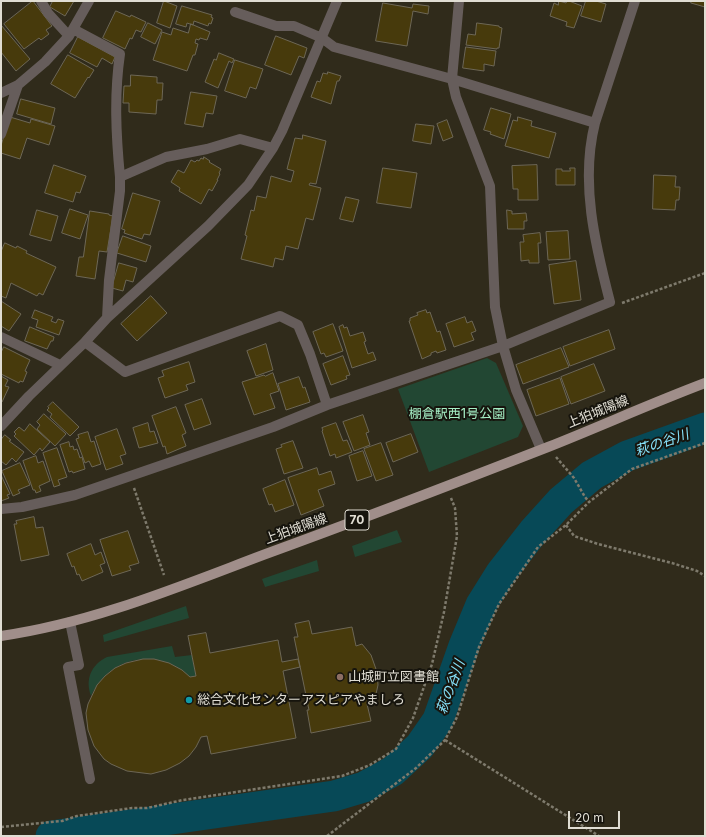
<!DOCTYPE html>
<html>
<head>
<meta charset="utf-8">
<style>
  body { margin:0 }
  #map { position:relative; width:706px; height:837px; overflow:hidden; background:#302b1b; font-family:Inter,sans-serif }
  canvas { display:block }
  .frame { position:absolute; inset:0; border:2px solid #e0ddd3; pointer-events:none }
  .scale { position:absolute; left:568px; top:811px; width:52px; height:18px; box-sizing:border-box; border:2px solid #e0ddd3; border-top:0; padding-left:5px; font-size:12px; line-height:14px; white-space:nowrap; color:#e0ddd3; -webkit-text-stroke:3px #16140d; paint-order:stroke }
</style>
</head>
<body>
<div id="map">
<canvas width="706" height="837"></canvas>
<div class="frame"></div>
<div class="scale">20 m</div>
</div>
<script>
const g = document.querySelector('canvas').getContext('2d');
g.lineJoin = 'round';
function fill(path, color) {
  g.fillStyle = color;
  g.fill(path, 'evenodd');
}
function strokePath(path, color, width, dash) {
  g.strokeStyle = color;
  g.lineWidth = width;
  g.lineCap = dash ? 'butt' : 'round';
  g.setLineDash(dash || []);
  g.stroke(path);
}
function label(font, color, halo, rows, align = 'center') {
  g.font = font + ' Inter,"Noto Sans JP",sans-serif';
  g.lineWidth = 4;
  g.setLineDash([]);
  g.textBaseline = 'middle';
  g.strokeStyle = halo;
  g.fillStyle = color;
  for (const [text, x, y, turn = 0] of rows) {
    g.save();
    g.translate(x, y);
    g.rotate((+turn || 0) * Math.PI / 180);
    g.textAlign = isNaN(turn) ? turn : align;
    if (halo) g.strokeText(text, 0, 0);
    g.fillText(text, 0, 0);
    g.restore();
  }
}
const green = new Path2D(`
  M 487,358 L 496,363 L 523,426 L 518,437 L 429,472 L 398,389 Z
  M 397,530 L 402,542 L 355,557 L 352,546 Z
  M 317,560 L 319,571 L 265,587 L 262,579 Z
  M 186,606 L 189,618 L 104,642 L 103,635 Z
  M 172,646 L 175,657 L 192,655 L 196,676 L 190,677 C 156,648 111,655 91,696 C 85,679 91,665 107,657 Z`);
const river = new Path2D(`
  M 51,836 L 334,796 L 364,787 L 393,771 L 420,746 L 438,720 L 464,646 L 481,605 L 501,573 L 533,532 L 561,501 L 592,475 L 627,456 L 705,428`);
const building = new Path2D(`
  M 33,1 L 52,26 L 46,30 L 49,34 L 41,40 L 39,38 L 24,49 L 4,24 Z
  M 53,1 L 74,1 L 65,16 L 50,7 Z
  M 164,1 L 177,6 L 170,28 L 157,23 Z
  M 559,1 L 566,3 L 567,1 L 569,1 L 582,6 L 574,28 L 566,26 L 567,22 L 550,16 L 554,3 L 558,5 Z
  M 586,1 L 596,1 L 606,4 L 601,22 L 581,16 Z
  M 692,1 L 705,1 L 705,7 L 691,3 Z
  M 383,3 L 412,8 L 413,4 L 429,6 L 428,14 L 413,11 L 407,46 L 376,41 Z
  M 182,6 L 212,15 L 211,17 L 213,18 L 211,24 L 209,23 L 208,26 L 194,21 L 193,25 L 187,23 L 186,27 L 176,24 Z
  M 116,11 L 130,17 L 131,15 L 146,22 L 141,32 L 136,30 L 132,39 L 130,38 L 125,49 L 103,38 Z
  M 148,23 L 162,30 L 155,44 L 141,37 Z
  M 477,23 L 499,26 L 499,27 L 502,28 L 499,48 L 497,48 L 497,49 L 466,45 L 468,34 L 475,35 Z
  M 191,24 L 210,32 L 207,40 L 200,38 L 199,40 L 196,39 L 195,43 L 198,44 L 195,55 L 193,55 L 187,71 L 153,60 L 162,32 L 171,35 L 173,28 L 188,33 Z
  M 1,25 L 30,59 L 16,71 L 1,52 Z
  M 276,36 L 307,48 L 304,58 L 299,56 L 291,75 L 265,65 Z
  M 78,37 L 115,57 L 112,64 L 102,58 L 97,67 L 70,53 Z
  M 466,47 L 496,51 L 494,66 L 484,64 L 484,71 L 463,68 Z
  M 219,53 L 234,59 L 232,63 L 229,61 L 218,88 L 205,82 L 214,59 L 216,60 Z
  M 68,55 L 94,70 L 89,78 L 88,77 L 75,98 L 51,84 Z
  M 235,60 L 263,69 L 256,89 L 250,87 L 246,98 L 225,91 Z
  M 328,72 L 341,76 L 339,81 L 337,81 L 331,104 L 311,97 L 317,81 L 320,82 L 323,73 L 327,74 Z
  M 131,75 L 157,77 L 157,83 L 163,83 L 162,100 L 157,100 L 156,114 L 129,112 L 129,103 L 123,103 L 124,86 L 130,86 Z
  M 191,92 L 217,96 L 213,114 L 206,113 L 203,127 L 185,124 Z
  M 21,99 L 55,108 L 51,124 L 17,114 Z
  M 491,108 L 511,114 L 504,139 L 490,134 L 491,132 L 484,130 Z
  M 10,117 L 30,123 L 31,119 L 55,126 L 49,145 L 27,138 L 20,159 L 1,153 L 1,146 Z
  M 518,117 L 532,121 L 531,126 L 556,133 L 549,158 L 505,146 L 513,120 L 517,121 Z
  M 447,120 L 453,137 L 443,141 L 437,124 Z
  M 416,124 L 434,126 L 431,144 L 413,141 Z
  M 303,135 L 326,141 L 316,184 L 310,183 L 309,185 L 321,188 L 313,220 L 306,218 L 298,249 L 286,246 L 283,260 L 275,258 L 273,267 L 241,259 L 247,236 L 245,235 L 251,210 L 254,211 L 257,196 L 266,198 L 271,176 L 291,182 L 294,171 L 287,169 L 295,138 L 302,139 Z
  M 204,157 L 210,161 L 209,162 L 221,169 L 219,173 L 220,174 L 217,180 L 218,180 L 212,191 L 209,189 L 201,204 L 179,191 L 180,188 L 171,182 L 178,170 L 184,173 L 191,160 L 195,162 L 197,160 L 199,161 L 201,158 L 203,159 Z
  M 54,165 L 86,176 L 80,193 L 76,192 L 73,202 L 45,193 Z
  M 537,165 L 538,200 L 518,200 L 518,189 L 513,189 L 512,166 Z
  M 383,168 L 417,173 L 411,208 L 377,203 Z
  M 570,168 L 575,168 L 575,185 L 556,185 L 556,169 L 562,169 L 562,171 L 570,171 Z
  M 654,175 L 676,176 L 675,187 L 680,187 L 679,200 L 676,200 L 675,210 L 653,209 Z
  M 133,193 L 160,201 L 150,235 L 144,234 L 142,239 L 124,233 L 125,230 L 122,229 Z
  M 346,197 L 359,200 L 353,222 L 340,219 Z
  M 70,209 L 88,215 L 80,239 L 62,233 Z
  M 37,210 L 58,216 L 51,241 L 30,235 Z
  M 507,210 L 512,211 L 512,214 L 526,213 L 527,221 L 524,221 L 524,229 L 508,229 Z
  M 90,211 L 109,214 L 109,215 L 113,216 L 107,252 L 99,251 L 95,279 L 76,276 L 79,257 L 83,257 Z
  M 568,231 L 570,259 L 548,260 L 546,232 Z
  M 540,233 L 541,243 L 538,243 L 539,263 L 529,263 L 529,260 L 521,261 L 520,242 L 524,242 L 523,235 Z
  M 123,236 L 151,246 L 146,262 L 117,253 Z
  M 5,243 L 16,248 L 17,246 L 27,251 L 26,253 L 56,267 L 43,295 L 39,293 L 37,296 L 11,283 L 6,298 L 1,296 L 1,252 Z
  M 576,261 L 581,300 L 554,304 L 549,265 Z
  M 119,263 L 137,268 L 133,282 L 126,280 L 123,291 L 112,288 Z
  M 151,296 L 167,313 L 137,341 L 121,324 Z
  M 1,301 L 21,314 L 9,331 L 1,326 Z
  M 35,310 L 53,317 L 51,321 L 56,323 L 58,319 L 64,321 L 59,335 L 36,327 L 38,320 L 32,318 Z
  M 426,310 L 427,313 L 430,312 L 437,332 L 440,331 L 446,350 L 437,353 L 436,351 L 431,353 L 431,355 L 422,359 L 409,321 L 410,321 L 410,318 L 418,315 L 417,313 Z
  M 465,317 L 467,323 L 472,321 L 476,331 L 471,333 L 474,340 L 454,347 L 446,324 Z
  M 333,324 L 343,351 L 326,357 L 324,353 L 321,354 L 313,332 Z
  M 343,325 L 344,328 L 347,327 L 350,336 L 363,332 L 366,341 L 364,342 L 368,354 L 373,352 L 376,360 L 352,368 L 339,327 Z
  M 30,327 L 54,337 L 53,341 L 51,341 L 47,349 L 25,341 Z
  M 609,330 L 615,349 L 570,366 L 563,347 Z
  M 266,344 L 273,370 L 256,376 L 247,351 Z
  M 4,347 L 30,360 L 25,371 L 27,372 L 23,382 L 20,381 L 19,383 L 1,374 L 1,353 Z
  M 561,348 L 569,367 L 523,384 L 516,365 Z
  M 343,356 L 350,375 L 346,376 L 347,379 L 331,385 L 323,364 Z
  M 189,362 L 195,382 L 186,385 L 188,390 L 165,398 L 158,378 L 164,376 L 162,371 Z
  M 594,364 L 605,391 L 571,404 L 561,377 Z
  M 273,373 L 279,391 L 270,394 L 275,408 L 254,415 L 242,382 L 264,375 L 265,376 Z
  M 1,376 L 8,380 L 5,386 L 9,387 L 2,402 L 1,401 Z
  M 299,377 L 303,388 L 305,387 L 310,402 L 286,410 L 278,384 Z
  M 560,378 L 569,404 L 536,416 L 527,390 Z
  M 202,399 L 211,424 L 194,430 L 185,405 Z
  M 53,402 L 79,427 L 70,436 L 50,417 L 52,414 L 47,410 L 49,408 L 48,407 Z
  M 176,407 L 186,433 L 182,435 L 186,446 L 167,454 L 165,446 L 163,447 L 152,416 Z
  M 44,414 L 66,434 L 55,446 L 37,429 L 40,425 L 37,422 Z
  M 363,415 L 369,432 L 366,433 L 370,445 L 354,451 L 343,422 Z
  M 148,423 L 150,432 L 154,431 L 158,443 L 139,448 L 133,428 Z
  M 336,423 L 343,441 L 347,440 L 352,452 L 336,458 L 335,454 L 330,456 L 322,431 L 323,430 L 322,428 Z
  M 30,424 L 50,442 L 42,451 L 40,448 L 34,455 L 14,436 L 16,434 L 14,432 L 19,427 L 24,431 Z
  M 117,429 L 126,454 L 120,456 L 123,464 L 106,470 L 95,437 Z
  M 88,432 L 91,442 L 94,441 L 101,464 L 92,467 L 89,461 L 85,463 L 76,439 L 79,438 L 78,435 Z
  M 411,434 L 418,452 L 393,462 L 386,443 Z
  M 5,435 L 11,440 L 9,441 L 24,452 L 16,462 L 12,458 L 6,465 L 1,461 L 1,440 Z
  M 293,441 L 303,468 L 284,474 L 276,449 L 282,447 L 281,445 Z
  M 69,442 L 70,447 L 73,446 L 74,450 L 77,449 L 80,458 L 82,457 L 85,469 L 73,473 L 72,471 L 69,472 L 60,445 Z
  M 381,443 L 393,475 L 376,481 L 364,449 Z
  M 57,448 L 67,477 L 58,480 L 60,485 L 54,487 L 43,453 Z
  M 363,451 L 372,476 L 357,481 L 349,456 Z
  M 36,456 L 38,463 L 43,461 L 50,481 L 39,486 L 41,491 L 36,493 L 35,490 L 33,490 L 23,461 Z
  M 20,463 L 30,485 L 18,490 L 20,493 L 13,496 L 2,471 Z
  M 317,468 L 319,475 L 331,471 L 335,484 L 318,490 L 324,506 L 301,515 L 288,478 Z
  M 1,475 L 10,494 L 7,495 L 9,498 L 1,501 Z
  M 285,480 L 294,505 L 275,512 L 272,504 L 269,505 L 263,489 Z
  M 34,517 L 36,528 L 43,527 L 49,555 L 21,561 L 14,524 L 17,524 L 16,521 Z
  M 128,531 L 139,563 L 129,566 L 131,570 L 112,576 L 100,540 Z
  M 91,544 L 95,555 L 101,552 L 105,563 L 100,565 L 103,572 L 82,581 L 79,574 L 77,575 L 74,566 L 72,567 L 67,554 Z
  M 309,621 L 312,634 L 352,627 L 356,646 L 362,644 L 371,655 L 377,672 L 378,685 L 374,703 L 367,704 L 371,721 L 311,733 L 307,710 L 309,710 L 294,637 L 298,637 L 295,624 Z
  M 206,633 L 210,653 L 278,640 L 282,662 L 298,659 L 300,667 L 283,671 L 296,738 L 211,754 L 207,736 L 201,737 L 196,747 L 189,756 L 180,763 L 166,770 L 151,774 L 127,771 L 111,764 L 104,759 L 94,746 L 88,730 L 86,713 L 88,704 L 97,685 L 105,676 L 115,668 L 126,663 L 143,659 L 154,659 L 169,663 L 182,670 L 190,677 L 196,676 L 188,636 Z`);
const path = new Path2D(`
  M 622,303 L 705,273
  M 556,457 L 574,478 L 585,497 L 589,502
  M 134,488 L 164,575
  M 566,525 L 574,536 L 598,544 L 672,563 L 697,571 L 705,576
  M 445,740 L 599,836
  M 1,827 L 62,821 L 77,816 L 132,808 L 147,808 L 183,800 L 342,776 L 370,765 L 396,749 L 413,718 L 432,664 L 444,612 L 457,536 L 455,508 L 451,498
  M 327,836 L 416,768 L 445,740 L 457,717 L 479,647 L 499,604 L 538,547 L 566,525 L 589,502 L 632,469 L 705,443`);
const minor = new Path2D(`
  M 41,1 L 48,13 L 69,36
  M 459,1 L 452,79 L 456,97 L 490,186 L 495,307 L 503,346 L 516,390 L 541,449
  M 235,12 L 276,26 L 294,26 L 322,38 L 334,47 L 452,79 L 595,123
  M 73,29 L 120,54 C 114,95 116,135 120,177
  M 1,93 L 18,85 L 45,62 L 69,36 L 89,1
  M 1,134 L 18,85
  M 107,318 L 109,280 L 120,191 L 120,177 L 166,157 L 207,149 L 240,139 L 273,148
  M 1,337 L 60,365
  M 85,342 L 125,372 L 280,316 L 298,325 L 310,354 L 327,405
  M 1,426 L 29,396 L 85,342 L 107,318 L 208,226 L 248,185 L 273,148 L 282,131 L 337,1
  M 1,509 L 22,507 L 75,495 L 273,427 L 327,405 L 503,346 L 610,302 C 595,244 580,182 595,123 L 635,1
  M 70,622 L 79,665 L 68,667 L 90,779`);
const major = new Path2D(`
  M 1,636 C 92,623 178,587 263,555 C 359,520 453,484 548,447 C 601,426 652,403 705,383`);
const markers = [
  [340,677,4,"#8d6e63"],
  [189,700,4,"#0f9aa8"]
];
const shields = [
  [357,520,24]
];
const shieldNames = [
  ["70",357,520]
];
const streetNames = [
  ["上狛城陽線",598,412,-22],
  ["上狛城陽線",296,529,-20]
];
const parkNames = [
  ["棚倉駅西1号公園",457,414]
];
const poiNames = [
  ["山城町立図書館",348,677],
  ["総合文化センターアスピアやましろ",197,700]
];
const waterNames = [
  ["萩の谷川",662,443,-19],
  ["萩の谷川",451,687,-70]
];
fill(green, '#224733');
strokePath(river, '#074957', 31);
fill(building, '#473a0c');
strokePath(building, '#6d6756', 1);
strokePath(path, '#7e7a6c', 2.5, [3, 2]);
strokePath(minor, '#665d5b', 10);
strokePath(major, '#a08e8a', 10);
for (const [x, y, r, color] of markers) {
  const dot = new Path2D();
  dot.arc(x, y, r, 0, 2 * Math.PI);
  g.fillStyle = color;
  g.fill(dot);
  strokePath(dot, '#16140d', 1.5);
}
for (const [x, y, w] of shields) {
  const box = new Path2D();
  box.roundRect(x - w / 2, y - 10, w, 20, 3);
  g.fillStyle = '#16140d';
  g.fill(box);
  strokePath(box, '#e0ddd3', 1);
}
label('bold 12px', '#e0ddd3', null, shieldNames);
label('13px', '#e0ddd3', '#16140d', streetNames);
label('13px', '#a6f0c6', '#16140d', parkNames);
label('13px', '#e0ddd3', '#16140d', poiNames, 'left');
label('italic 14px', '#86e1fa', '#16140d', waterNames);
</script>
</body>
</html>
